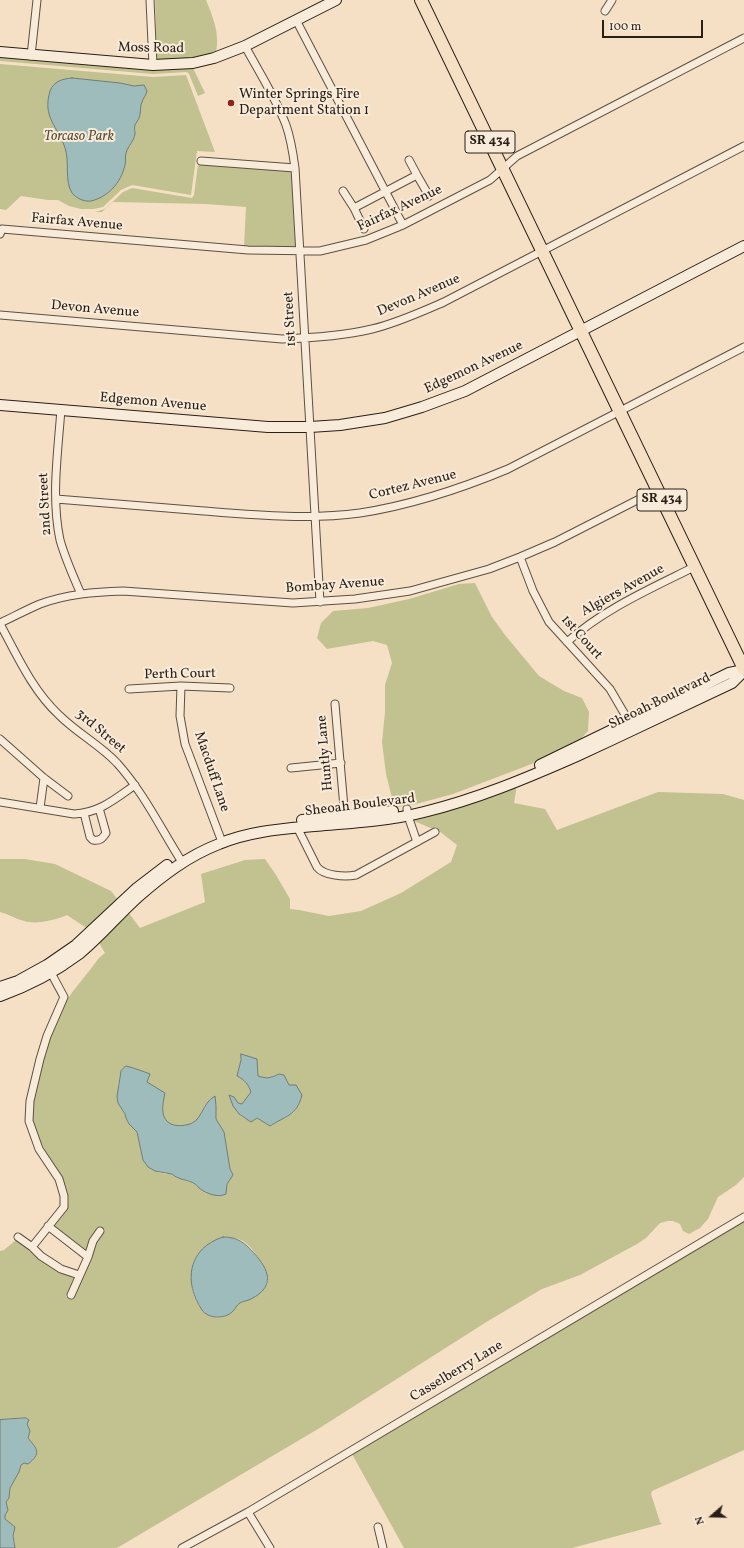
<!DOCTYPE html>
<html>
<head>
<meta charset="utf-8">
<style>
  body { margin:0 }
  #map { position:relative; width:744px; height:1548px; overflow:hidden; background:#f5e0c5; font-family:Vollkorn,serif }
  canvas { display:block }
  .north { position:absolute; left:692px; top:1496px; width:40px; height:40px; -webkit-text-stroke:3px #f8ebd9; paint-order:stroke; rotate:250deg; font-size:11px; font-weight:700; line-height:16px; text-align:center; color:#2a1f17 }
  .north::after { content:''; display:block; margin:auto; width:14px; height:18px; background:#2a1f17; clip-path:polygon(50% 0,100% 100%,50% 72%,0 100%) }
  .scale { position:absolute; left:602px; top:20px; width:101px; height:18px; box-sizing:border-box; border:2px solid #2a1f17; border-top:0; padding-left:5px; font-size:12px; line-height:14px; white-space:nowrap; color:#2a1f17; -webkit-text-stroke:3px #f8ebd9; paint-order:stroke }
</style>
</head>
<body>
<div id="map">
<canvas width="744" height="1548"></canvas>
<div class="north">N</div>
<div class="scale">100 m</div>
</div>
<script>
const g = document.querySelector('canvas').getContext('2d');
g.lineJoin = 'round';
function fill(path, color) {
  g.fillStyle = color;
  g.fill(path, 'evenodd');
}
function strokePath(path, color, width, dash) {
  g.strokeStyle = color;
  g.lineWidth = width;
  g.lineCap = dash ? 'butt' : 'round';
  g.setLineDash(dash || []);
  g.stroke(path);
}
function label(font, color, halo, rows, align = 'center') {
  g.font = font + ' Vollkorn,serif';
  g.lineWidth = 4;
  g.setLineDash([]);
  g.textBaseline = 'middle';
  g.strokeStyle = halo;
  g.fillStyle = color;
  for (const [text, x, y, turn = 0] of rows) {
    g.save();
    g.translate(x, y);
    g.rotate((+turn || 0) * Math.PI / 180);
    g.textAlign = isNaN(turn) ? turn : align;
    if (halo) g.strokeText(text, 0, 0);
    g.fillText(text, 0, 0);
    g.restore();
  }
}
const green = new Path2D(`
  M 155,0 L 206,0 C 213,17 220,34 216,52 L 192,59 L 157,62 Z
  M 0,56 L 27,59 L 149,69 L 192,66 L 205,93 L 198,96 L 189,74 L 187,72 L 153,74 L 0,61 Z
  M 0,64 L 153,77 L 186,75 L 215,152 L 197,151 L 191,195 L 132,185 L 121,190 L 103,207 L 94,209 L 81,209 L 69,206 L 58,200 L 48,200 L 21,196 L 6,210 L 0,209 Z
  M 198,164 L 291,171 L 296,248 L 244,247 L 246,207 L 206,204 L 113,202 L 102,212 L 95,212 L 105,209 L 123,192 L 132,188 L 192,198 L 194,195 Z
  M 475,583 L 492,617 L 505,635 L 539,676 L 564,691 L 582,698 L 589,712 L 588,731 L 578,742 L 542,760 L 453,794 L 416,804 L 398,807 L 393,802 L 386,774 L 382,742 L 385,712 L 385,685 L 392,663 L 387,645 L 373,641 L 327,649 L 317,638 L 321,623 L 333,611 L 368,608 L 409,599 L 459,584 Z
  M 517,785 L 514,803 L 545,809 L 557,830 L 658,792 L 723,794 L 744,800 L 744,1177 L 736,1185 L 718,1197 L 708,1219 L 700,1228 L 689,1234 L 683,1231 L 680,1224 L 673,1221 L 668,1221 L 660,1223 L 646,1238 L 637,1244 L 580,1275 L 542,1289 L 488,1321 L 318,1429 L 117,1548 L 15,1548 L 12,1525 L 5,1519 L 5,1515 L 8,1510 L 6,1502 L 9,1498 L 10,1488 L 19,1472 L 21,1465 L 24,1463 L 28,1464 C 42,1453 37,1449 28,1438 L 30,1431 L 22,1418 L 0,1420 L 0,1251 L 4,1250 L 16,1240 C 24,1246 30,1252 38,1258 C 48,1267 62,1273 74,1277 L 66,1297 L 73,1299 L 93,1256 L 92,1255 L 96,1243 L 105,1230 L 98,1227 L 90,1240 L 86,1250 L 54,1226 C 58,1221 64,1215 67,1209 C 75,1190 52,1163 44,1148 C 40,1141 34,1129 33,1120 C 30,1097 53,1021 66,1001 C 76,986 89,972 99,958 L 105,953 L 98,941 L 128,912 L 140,928 L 205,902 L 201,874 L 245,860 L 265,859 L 276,875 L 290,899 L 290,909 L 299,910 L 329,916 L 361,911 L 401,893 L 451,862 L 457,845 L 439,831 L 436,827 L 433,829 L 414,821 L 413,818 ZM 241,1054 L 257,1063 L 258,1076 C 267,1079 271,1078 279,1074 L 283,1075 L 300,1103 L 296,1107 L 293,1113 L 270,1126 L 257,1118 L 250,1121 C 238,1116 233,1110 234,1097 L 238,1103 L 242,1104 L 251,1092 C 248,1084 245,1080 237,1076 L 241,1060 ZM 131,1067 L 151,1086 L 157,1088 L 163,1105 L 163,1115 L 167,1122 L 175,1126 L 190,1125 L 197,1121 L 200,1116 L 205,1105 L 212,1097 L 216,1106 L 216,1119 L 224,1132 L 230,1169 L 233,1175 L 227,1184 L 227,1188 L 214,1195 L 199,1188 L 194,1183 L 177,1178 L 172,1174 C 155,1174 144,1168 141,1151 C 140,1145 140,1139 137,1133 C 135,1128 132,1127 129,1124 C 126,1120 126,1116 124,1113 C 115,1099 118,1087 121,1071 ZM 223,1237 C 229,1238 236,1238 241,1240 C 252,1245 267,1268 268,1280 C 268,1285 264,1289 260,1292 C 253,1298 246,1299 239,1304 C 234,1307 231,1313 225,1316 C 208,1323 195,1304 192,1289 C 191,1284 193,1277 193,1271 C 193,1267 193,1262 195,1259 C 200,1249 213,1240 223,1237 Z
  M 0,859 L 25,859 L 55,864 L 111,891 L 119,901 L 88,929 L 67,915 C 56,920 36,925 24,921 C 15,919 9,914 0,912 Z
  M 744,1221 L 744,1450 L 652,1491 L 651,1494 L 660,1522 L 662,1524 L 572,1548 L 404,1548 L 352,1454 Z`);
const water = new Path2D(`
  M 72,78 L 120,83 L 134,86 L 144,85 L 147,91 C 146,96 143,98 142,102 C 140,106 141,110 140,114 C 140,118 137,121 135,125 C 134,128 135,131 135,134 C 134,141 128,146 126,153 C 125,157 126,161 125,165 C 121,183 108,197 91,201 C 84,202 76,198 72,193 C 64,180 70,162 65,148 C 58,126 42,118 50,91 C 54,81 62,79 72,78 Z
  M 241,1054 L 257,1059 L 258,1076 C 267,1079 271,1078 279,1074 L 284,1075 L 289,1085 L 296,1085 L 302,1095 C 297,1116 285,1116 270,1126 L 257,1118 L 251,1122 L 239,1114 L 233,1106 L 229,1095 L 234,1097 L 238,1103 L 242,1104 L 251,1092 C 248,1084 245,1080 237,1076 L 241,1060 Z
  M 126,1066 C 131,1067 145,1072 150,1074 L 147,1082 L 165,1093 C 163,1103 159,1118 171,1124 C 176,1126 180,1126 186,1125 C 203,1123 201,1103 215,1096 L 216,1106 L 216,1119 L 224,1132 L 230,1169 L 233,1175 L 227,1184 L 226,1194 C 218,1198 207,1194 199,1188 C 198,1187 197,1185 195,1184 C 188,1179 180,1181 172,1174 L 155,1171 L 148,1167 L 143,1160 L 137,1132 L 129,1124 L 126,1118 L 125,1114 L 118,1103 L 117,1097 L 121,1071 Z
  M 223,1237 C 237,1237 244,1242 254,1253 C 269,1270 276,1286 251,1299 C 247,1301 243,1301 240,1303 C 236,1305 235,1310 232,1312 C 225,1319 208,1319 202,1310 C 183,1282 188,1248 223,1237 Z
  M 26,1418 L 29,1420 L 27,1424 L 30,1431 L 28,1438 C 37,1449 42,1453 28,1464 L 24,1463 L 21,1465 L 19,1472 L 10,1488 L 9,1498 L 6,1502 L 8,1510 L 5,1515 L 5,1519 L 15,1527 L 13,1536 L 15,1548 L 0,1548 L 0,1420 Z`);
const street = new Path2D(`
  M 150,0 L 153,65
  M 605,11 L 612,0
  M 296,20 L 403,225
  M 245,46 C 259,72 276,98 286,125 C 291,139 293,153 295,168 L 320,602
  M 31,56 L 37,0
  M 201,161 L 295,168
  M 417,175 L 429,196
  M 343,191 L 354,208 L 417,175 L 409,160
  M 354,208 L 364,229
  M 0,234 L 2,229 L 248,250 L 320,251 L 366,240 L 403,225 L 490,180 L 517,156 L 744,38
  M 0,315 L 282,339 C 312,338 342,336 372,329 C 397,323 421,312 444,302 L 744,146
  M 61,409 C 58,452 51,497 60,540 C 65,558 73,576 81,594
  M 56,499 C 105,503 154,507 204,511 C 255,515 309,520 360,513 C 412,505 460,489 508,469 L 744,347
  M 520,557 L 533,591 L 549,622 L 610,689 L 631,725
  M 0,623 C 13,617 26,610 40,604 C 67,594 95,592 123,591 L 293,603 L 355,599 L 410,591 L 489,569 L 520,557 L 555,542 L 657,490
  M 0,624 C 17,655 32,690 59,715 C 77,733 100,745 117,763 C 144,793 161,829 182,862
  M 567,642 C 604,609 650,589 694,567
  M 181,686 L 180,716 L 185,744 L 222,842
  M 129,689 L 181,686 L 230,688
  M 335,704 L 345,819
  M 0,739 L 44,778 L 68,796
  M 291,768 L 341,763
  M 0,802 L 74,814 C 99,813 115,799 135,785
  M 40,808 L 44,778
  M 407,809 L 408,816 L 417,842
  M 84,813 L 90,837 L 93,840 C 100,841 102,839 106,833 L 99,808
  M 297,827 L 317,867 C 324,876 345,877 356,875 L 435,832
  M 48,1226 L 88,1257
  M 18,1237 L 32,1247 L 41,1256 L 61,1269 L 79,1275
  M 32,1247 L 64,1207 L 64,1196 L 59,1179 L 39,1149 L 29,1121 L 30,1101 L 40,1059 L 47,1036 L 64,997 L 49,969
  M 71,1295 L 88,1257 L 93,1241 L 100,1231
  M 248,1512 L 270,1548
  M 378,1527 L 383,1548
  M 182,1548 L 248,1512 L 744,1217`);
const secondary = new Path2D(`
  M 0,52 L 153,65 L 193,63 L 214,58 L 245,46 L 336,0
  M 0,405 L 268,427 L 310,427 L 340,425 L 385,418 L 422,407 L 465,391 L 744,246
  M 540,765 L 729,673 L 744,670
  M 302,820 L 393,811
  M 0,987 L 18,981 L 47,965 L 76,945 L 137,888 L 167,865
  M 0,996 C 28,986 55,972 79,954 C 100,937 118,915 138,897 C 163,875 188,856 219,844 C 249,831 283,829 315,826 C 351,823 389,821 424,812 C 477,799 527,778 577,756 C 629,732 681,707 732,683 L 744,671`);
const primary = new Path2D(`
  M 421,0 L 744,669`);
const markers = [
  [231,103,4,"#8f2418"]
];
const shields = [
  [490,142,50],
  [662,500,50]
];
const shieldNames = [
  ["SR 434",490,142],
  ["SR 434",662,500]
];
const streetNames = [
  ["Moss Road",151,49,1],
  ["Fairfax Avenue",400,209,-25],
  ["Fairfax Avenue",77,223,5],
  ["Devon Avenue",419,296,-23],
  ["Devon Avenue",95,310,5],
  ["1st Street",291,319,-93],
  ["Edgemon Avenue",474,368,-25],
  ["Edgemon Avenue",153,403,5],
  ["Cortez Avenue",413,486,-14],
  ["2nd Street",46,504,-93],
  ["Bombay Avenue",335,586,-4],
  ["Algiers Avenue",623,591,-29],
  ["1st Court",581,638,48],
  ["Perth Court",180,675,-1],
  ["Sheoah Boulevard",660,702,-26],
  ["3rd Street",100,732,40],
  ["Huntly Lane",326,753,-95],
  ["Macduff Lane",211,772,71],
  ["Sheoah Boulevard",360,806,-7],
  ["Casselberry Lane",457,1372,-31]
];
const poiNames = [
  ["Winter Springs Fire",239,95],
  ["Department Station 1",239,111]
];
const parkNames = [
  ["Torcaso Park",79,137]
];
fill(green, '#c2c190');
fill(water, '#9dbcbb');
strokePath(water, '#6f7d79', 1);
strokePath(street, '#5d4f42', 9);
strokePath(secondary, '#2a1f17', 12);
strokePath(primary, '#2a1f17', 14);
strokePath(street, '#f8ebd9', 7);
strokePath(secondary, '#f8ebd9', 10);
strokePath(primary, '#f5e0c5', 12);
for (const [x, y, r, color] of markers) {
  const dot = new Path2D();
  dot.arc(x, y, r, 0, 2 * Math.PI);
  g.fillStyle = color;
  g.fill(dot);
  strokePath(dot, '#f8ebd9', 1.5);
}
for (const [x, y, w] of shields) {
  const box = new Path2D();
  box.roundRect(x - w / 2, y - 11, w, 22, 3);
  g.fillStyle = '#f8ebd9';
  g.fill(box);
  strokePath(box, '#2a1f17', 1);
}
label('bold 13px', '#2a1f17', null, shieldNames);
label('14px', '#2a1f17', '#f8ebd9', streetNames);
label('14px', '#2a1f17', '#f8ebd9', poiNames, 'left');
label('italic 14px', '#58503b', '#f8ebd9', parkNames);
</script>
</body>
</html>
